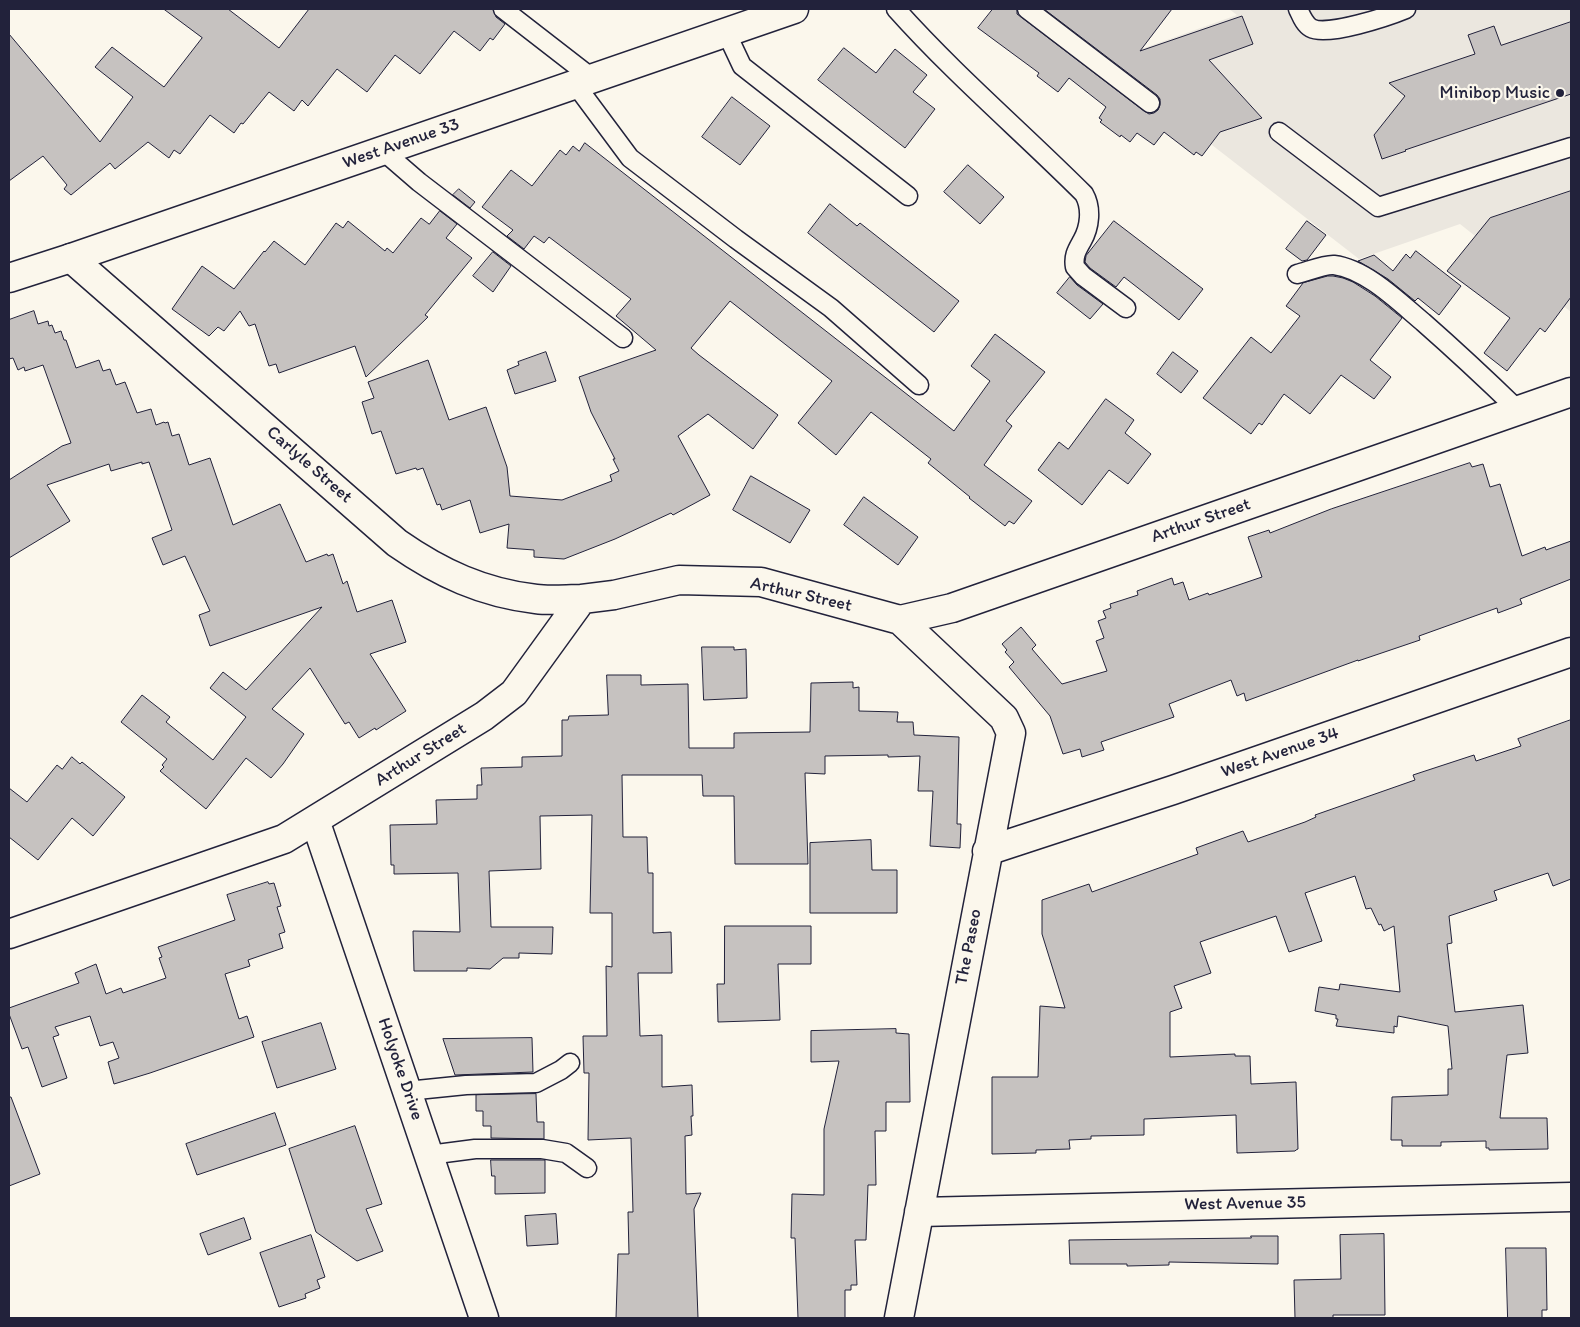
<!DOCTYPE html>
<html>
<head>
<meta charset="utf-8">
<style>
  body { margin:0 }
  #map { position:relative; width:1580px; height:1327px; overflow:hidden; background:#fbf7ec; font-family:Itim,sans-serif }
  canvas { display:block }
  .frame { position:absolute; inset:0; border:10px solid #22223b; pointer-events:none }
</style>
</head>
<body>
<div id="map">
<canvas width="1580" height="1327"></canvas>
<div class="frame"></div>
</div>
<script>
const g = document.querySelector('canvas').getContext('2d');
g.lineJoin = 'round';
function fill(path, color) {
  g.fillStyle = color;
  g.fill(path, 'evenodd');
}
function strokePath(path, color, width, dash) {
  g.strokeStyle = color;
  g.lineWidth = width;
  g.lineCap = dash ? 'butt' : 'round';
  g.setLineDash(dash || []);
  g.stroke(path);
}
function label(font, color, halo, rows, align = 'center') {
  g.font = font + ' Itim,sans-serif';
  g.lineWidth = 4.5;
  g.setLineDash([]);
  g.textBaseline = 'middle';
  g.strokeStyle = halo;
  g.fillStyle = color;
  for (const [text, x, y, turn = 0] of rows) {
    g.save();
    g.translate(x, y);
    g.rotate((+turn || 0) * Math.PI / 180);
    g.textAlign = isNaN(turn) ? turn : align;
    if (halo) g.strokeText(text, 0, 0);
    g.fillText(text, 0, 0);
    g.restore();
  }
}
const built = new Path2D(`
  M 1229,9 L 1571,9 L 1571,312 L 1460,224 L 1359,259 L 1105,62 L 1237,15 Z`);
const building = new Path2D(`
  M 164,9 L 228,9 L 279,48 L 309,9 L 493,9 L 496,17 L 505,24 L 493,40 L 490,38 L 480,51 L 454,31 L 420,74 L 395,55 L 367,92 L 337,69 L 308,106 L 302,100 L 294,111 L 269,92 L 243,124 L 241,123 L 234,133 L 210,115 L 180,154 L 174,150 L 169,158 L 148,142 L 115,169 L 110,163 L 71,195 L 64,189 L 67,185 L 43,156 L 9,181 L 9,34 L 100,142 L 133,97 L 95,67 L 112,47 L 164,87 L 202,38 Z
  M 993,9 L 1017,9 L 1017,14 L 1021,17 L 1144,111 L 1149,114 L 1154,113 L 1158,110 L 1160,105 L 1160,99 L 1157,95 L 1044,9 L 1172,9 L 1140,51 L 1242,16 L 1253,44 L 1209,60 L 1262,118 L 1220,132 L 1202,156 L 1196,152 L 1194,155 L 1164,132 L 1154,145 L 1137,133 L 1130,142 L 1121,135 L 1120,137 L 1100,122 L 1102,120 L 1099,118 L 1106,107 L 1069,78 L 1058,92 L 1037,76 L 1039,73 L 978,28 Z
  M 1571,22 L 1571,94 L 1405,150 L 1406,151 L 1382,159 L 1374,135 L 1405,96 L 1389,83 L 1475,54 L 1468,35 L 1494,26 L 1501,45 Z
  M 844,48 L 876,73 L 895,49 L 927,75 L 913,92 L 935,109 L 905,148 L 818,80 Z
  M 732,97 L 770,126 L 740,165 L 702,137 Z
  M 585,143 L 954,431 L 990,381 L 971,366 L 995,334 L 1045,372 L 1006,421 L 1012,426 L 984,465 L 1032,501 L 1014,524 L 1009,521 L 1005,526 L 969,498 L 970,497 L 928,463 L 931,459 L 871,412 L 836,455 L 798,423 L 832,381 L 730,301 L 691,348 L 699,355 L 778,415 L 753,449 L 708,414 L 678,436 L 710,495 L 673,515 L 671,513 L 615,539 L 564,559 L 534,557 L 534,550 L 507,548 L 509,524 L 480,533 L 470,500 L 442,510 L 440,504 L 437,505 L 423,468 L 417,470 L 416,468 L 396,474 L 381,431 L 372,434 L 362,402 L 374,398 L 368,382 L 428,360 L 449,420 L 486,407 L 507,467 L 510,496 L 562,500 L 612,481 L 610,475 L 619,471 L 613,459 L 615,459 L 591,412 L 579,377 L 656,350 L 616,316 L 631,299 L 549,237 L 544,243 L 534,236 L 524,249 L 507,236 L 513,230 L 482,207 L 511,170 L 532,186 L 560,150 L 566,155 L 573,146 L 579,151 Z
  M 968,165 L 1004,197 L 980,224 L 944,192 Z
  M 459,189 L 475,202 L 470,208 L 453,195 Z
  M 1571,191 L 1571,297 L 1545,332 L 1540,328 L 1507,371 L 1484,353 L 1510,318 L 1447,271 L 1490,218 Z
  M 830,204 L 857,226 L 860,223 L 959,301 L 934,332 L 808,233 Z
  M 440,211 L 457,224 L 446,238 L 472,258 L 425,315 L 428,317 L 366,377 L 355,346 L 279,373 L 276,364 L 269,366 L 255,324 L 249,326 L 240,311 L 224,331 L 218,327 L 209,336 L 172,309 L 202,266 L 234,289 L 264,251 L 265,252 L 274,241 L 305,265 L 336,223 L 343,228 L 348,221 L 385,251 L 387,248 L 393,253 L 421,218 L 429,224 Z
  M 1114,221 L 1203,289 L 1179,320 L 1124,277 L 1116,287 L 1090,268 L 1085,262 L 1086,256 Z
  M 1307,221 L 1326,235 L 1307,260 L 1302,261 L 1286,249 Z
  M 1416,251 L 1461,286 L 1439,315 L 1418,298 L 1415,301 L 1388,279 L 1358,261 L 1374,255 L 1393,271 L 1406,254 L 1410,258 Z
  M 493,252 L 511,266 L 493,292 L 473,276 Z
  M 1328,276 L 1333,276 L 1343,278 L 1353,282 L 1375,296 L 1402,318 L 1370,360 L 1391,377 L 1374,399 L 1341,375 L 1310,414 L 1284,394 L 1262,425 L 1259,423 L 1251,434 L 1203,398 L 1251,337 L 1271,353 L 1300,316 L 1286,306 L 1303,283 Z
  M 1070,277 L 1077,285 L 1103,304 L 1090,319 L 1057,293 Z
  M 34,311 L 38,324 L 48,321 L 49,326 L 52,325 L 55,333 L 61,331 L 64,340 L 66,340 L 76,368 L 99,360 L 103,371 L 110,369 L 116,385 L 125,382 L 137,413 L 151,409 L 156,425 L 164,422 L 165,423 L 168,422 L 172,436 L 179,434 L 189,465 L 210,458 L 233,525 L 280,504 L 306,562 L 327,554 L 328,556 L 333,554 L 343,584 L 347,581 L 357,612 L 392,600 L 406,642 L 370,654 L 406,711 L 376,730 L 375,728 L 359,738 L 349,722 L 345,724 L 310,668 L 272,709 L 304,734 L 283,764 L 271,778 L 246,758 L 206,809 L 160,771 L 164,767 L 162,765 L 167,759 L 121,722 L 142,695 L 170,717 L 166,722 L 213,760 L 246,717 L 210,688 L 223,672 L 246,690 L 322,607 L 210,646 L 199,615 L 210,611 L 185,556 L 163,565 L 152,538 L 172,530 L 149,462 L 142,464 L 142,462 L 111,471 L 109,464 L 47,485 L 70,521 L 9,558 L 9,480 L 62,446 L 71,443 L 43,365 L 25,371 L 24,367 L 18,370 L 13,358 L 9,359 L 9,320 Z
  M 546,352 L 556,381 L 515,394 L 507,370 L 519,365 L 518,362 Z
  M 1173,352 L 1198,371 L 1181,393 L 1157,374 Z
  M 1106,399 L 1134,420 L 1125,433 L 1151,454 L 1128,484 L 1109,470 L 1082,505 L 1038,470 L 1059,442 L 1068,449 Z
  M 1470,463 L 1472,467 L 1483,464 L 1490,487 L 1500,484 L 1522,556 L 1545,547 L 1546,550 L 1571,541 L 1571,579 L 1520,599 L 1522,604 L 1498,613 L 1497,608 L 1419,636 L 1420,640 L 1358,661 L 1358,660 L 1246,701 L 1244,693 L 1237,696 L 1231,680 L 1169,704 L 1174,717 L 1101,742 L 1104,750 L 1082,757 L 1080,749 L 1063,754 L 1050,716 L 1009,667 L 1014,662 L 1005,652 L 1007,650 L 1002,644 L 1021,627 L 1036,645 L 1032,649 L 1062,684 L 1107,671 L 1096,641 L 1104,638 L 1098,621 L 1106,618 L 1103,611 L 1111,608 L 1110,604 L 1138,595 L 1137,591 L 1172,578 L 1174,585 L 1183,582 L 1189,600 L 1208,593 L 1209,595 L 1262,577 L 1248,537 L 1269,530 L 1270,533 L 1331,509 Z
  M 751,476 L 810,510 L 790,543 L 733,510 Z
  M 864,497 L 918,537 L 898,565 L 844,525 Z
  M 702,647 L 734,647 L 734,650 L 746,649 L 747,698 L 704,700 Z
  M 607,675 L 641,675 L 641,685 L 688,684 L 689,748 L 734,748 L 734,733 L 810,732 L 811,683 L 853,682 L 853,688 L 859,687 L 859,711 L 898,712 L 897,722 L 913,722 L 914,735 L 959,737 L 957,824 L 961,824 L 960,848 L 930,846 L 933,791 L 918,791 L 920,756 L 888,757 L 888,755 L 825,756 L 825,774 L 805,773 L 808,864 L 735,864 L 734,796 L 703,796 L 702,775 L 622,775 L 623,837 L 647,837 L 648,873 L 653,873 L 653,933 L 671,932 L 672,973 L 638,973 L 640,1036 L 662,1035 L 662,1087 L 692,1085 L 693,1116 L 691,1116 L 692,1135 L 685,1136 L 686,1194 L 701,1193 L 694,1209 L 698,1318 L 616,1318 L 618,1254 L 629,1254 L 628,1212 L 633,1212 L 631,1138 L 588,1140 L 589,1073 L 584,1073 L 583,1036 L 607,1036 L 606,966 L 612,967 L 612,913 L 590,913 L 592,815 L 540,816 L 541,869 L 489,871 L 491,927 L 553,927 L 552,954 L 519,953 L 519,958 L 503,958 L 490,969 L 467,968 L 467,971 L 414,971 L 413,931 L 460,932 L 458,873 L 394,874 L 394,865 L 391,865 L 390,825 L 437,824 L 436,800 L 477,799 L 477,785 L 482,785 L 481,768 L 522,767 L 522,757 L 562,756 L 562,720 L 568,720 L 569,716 L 608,715 Z
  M 1571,720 L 1571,879 L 1553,886 L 1548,873 L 1494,891 L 1497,900 L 1449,916 L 1452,943 L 1447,944 L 1455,1012 L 1523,1005 L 1528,1053 L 1507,1055 L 1500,1118 L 1547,1118 L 1548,1149 L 1489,1150 L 1489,1148 L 1486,1148 L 1486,1141 L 1441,1142 L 1441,1146 L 1402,1146 L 1402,1140 L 1391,1140 L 1392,1097 L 1448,1095 L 1448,1069 L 1452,1069 L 1448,1026 L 1398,1016 L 1397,1027 L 1394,1026 L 1394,1033 L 1336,1026 L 1338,1019 L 1336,1019 L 1336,1015 L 1315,1011 L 1319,987 L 1339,990 L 1340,984 L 1400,992 L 1394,926 L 1384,931 L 1381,924 L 1379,925 L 1371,908 L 1366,909 L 1355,876 L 1305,893 L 1322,941 L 1289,952 L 1276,916 L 1200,942 L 1211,973 L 1174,986 L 1182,1008 L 1170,1012 L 1170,1057 L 1235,1054 L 1235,1056 L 1250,1056 L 1251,1084 L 1296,1082 L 1298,1149 L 1296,1150 L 1295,1151 L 1237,1153 L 1236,1115 L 1144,1119 L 1144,1135 L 1091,1136 L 1091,1139 L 1069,1140 L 1070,1149 L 1036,1150 L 1036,1153 L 992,1154 L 992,1077 L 1038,1077 L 1040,1006 L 1065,1008 L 1042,934 L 1042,900 L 1089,884 L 1092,892 L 1198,854 L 1196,848 L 1243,831 L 1248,842 L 1305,822 L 1316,817 L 1315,815 L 1415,780 L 1413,775 L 1474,755 L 1476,761 L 1521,746 L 1518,739 Z
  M 72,757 L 80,764 L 82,762 L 125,797 L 93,836 L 72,818 L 38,860 L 9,837 L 9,788 L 27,802 L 57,765 L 62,769 Z
  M 871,840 L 872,870 L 897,870 L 897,913 L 810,913 L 810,843 Z
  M 268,882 L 269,884 L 274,883 L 281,906 L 277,907 L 285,932 L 279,934 L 283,948 L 248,960 L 250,966 L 225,974 L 239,1019 L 247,1016 L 254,1037 L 150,1073 L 114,1084 L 108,1062 L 119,1058 L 113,1042 L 100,1046 L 90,1016 L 55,1027 L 59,1035 L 53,1037 L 67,1078 L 42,1087 L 28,1047 L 22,1049 L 9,1014 L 9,1008 L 79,983 L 75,973 L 96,964 L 106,994 L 121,988 L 123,993 L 166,978 L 159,958 L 162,957 L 158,947 L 235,920 L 227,895 Z
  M 725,926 L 811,926 L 811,964 L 778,964 L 780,1020 L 718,1022 L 717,984 L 724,984 Z
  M 321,1023 L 336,1069 L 277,1088 L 262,1042 Z
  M 896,1029 L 896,1033 L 909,1034 L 910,1102 L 886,1102 L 886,1131 L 875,1131 L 876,1185 L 868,1185 L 866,1240 L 855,1240 L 857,1285 L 851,1285 L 851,1290 L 845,1290 L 845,1318 L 798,1318 L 795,1238 L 791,1238 L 792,1194 L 824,1195 L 824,1129 L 839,1061 L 811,1062 L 811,1031 Z
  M 532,1038 L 533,1072 L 455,1075 L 443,1039 Z
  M 536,1094 L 537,1122 L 544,1122 L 544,1139 L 491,1138 L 491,1126 L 483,1126 L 483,1111 L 476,1111 L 476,1095 Z
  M 9,1097 L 11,1097 L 40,1174 L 9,1186 Z
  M 275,1113 L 286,1145 L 197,1175 L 186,1144 Z
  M 355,1126 L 382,1204 L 366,1209 L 383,1251 L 357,1261 L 316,1232 L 289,1149 Z
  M 491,1160 L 545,1160 L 545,1193 L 495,1194 L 495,1176 L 492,1176 Z
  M 556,1214 L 558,1244 L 527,1246 L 525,1216 Z
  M 244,1218 L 251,1239 L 208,1255 L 200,1234 Z
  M 1384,1234 L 1385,1315 L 1333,1315 L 1333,1318 L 1295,1318 L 1294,1280 L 1341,1279 L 1340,1235 Z
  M 311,1235 L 325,1277 L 317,1280 L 320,1288 L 305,1294 L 306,1298 L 279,1307 L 260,1253 Z
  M 1251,1236 L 1278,1236 L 1278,1264 L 1169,1262 L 1169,1265 L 1127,1266 L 1127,1264 L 1070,1264 L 1069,1240 L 1251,1238 Z
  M 1506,1248 L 1546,1248 L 1547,1310 L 1542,1310 L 1542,1318 L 1508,1318 Z`);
const lane = new Path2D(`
  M 503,9 L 592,78
  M 896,9 C 955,75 1022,132 1084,194 C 1092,208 1090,227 1082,241 C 1077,250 1073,256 1075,267 L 1083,276 L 1126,308
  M 1027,9 L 1150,103
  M 1298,9 C 1301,15 1304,24 1311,28 C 1327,37 1389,16 1406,9
  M 726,32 L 742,66 L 908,196
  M 575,84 L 630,158 L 736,239 L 831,308 L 919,385
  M 1279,132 L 1378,207 L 1571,147
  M 382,150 L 419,182 L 623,338
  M 1297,274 C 1306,272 1325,264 1334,265 C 1366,269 1399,302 1423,322 C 1456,351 1487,380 1518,410
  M 407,1091 L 466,1085 L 536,1083 L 561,1070 L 570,1063
  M 429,1155 L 475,1149 L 542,1149 L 566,1153 L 587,1168`);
const street = new Path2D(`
  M 71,258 L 397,543 C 440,573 483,593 536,599 C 551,601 567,599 582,599
  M 315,820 L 484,1318
  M 987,851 L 1173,790 L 1571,652
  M 9,934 L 284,839 L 484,716 L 514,693 L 582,599 L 614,595 L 679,580 L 761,582 L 900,620 L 952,608 L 1571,392
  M 919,1212 L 1571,1197
  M 899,1318 L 1011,733 L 1004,718 L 900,620`);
const secondary = new Path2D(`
  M 9,278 L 71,258 L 794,9`);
const markers = [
  [1560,93,5,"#22223b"]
];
const poiNames = [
  ["Minibop Music",1550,93]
];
const streetNames = [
  ["West Avenue 33",401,144,-19],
  ["Carlyle Street",309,465,41],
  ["Arthur Street",1201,521,-19],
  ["Arthur Street",801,595,13],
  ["West Avenue 34",1280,753,-19],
  ["Arthur Street",421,755,-32],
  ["The Paseo",969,947,-79],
  ["Holyoke Drive",400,1069,71],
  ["West Avenue 35",1245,1204,-1]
];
fill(built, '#ebe7df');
fill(building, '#c6c2c0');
strokePath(building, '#22223b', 1);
strokePath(lane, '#22223b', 21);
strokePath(street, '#22223b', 31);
strokePath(secondary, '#22223b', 31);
strokePath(lane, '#fbf7ec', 18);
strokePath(street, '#fbf7ec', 28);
strokePath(secondary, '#fbf7ec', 28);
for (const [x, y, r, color] of markers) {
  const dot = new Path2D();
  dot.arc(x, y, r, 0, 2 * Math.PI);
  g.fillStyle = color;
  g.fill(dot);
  strokePath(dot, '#fbf7ec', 2);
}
label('18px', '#22223b', '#fbf7ec', poiNames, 'right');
label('18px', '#22223b', '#fbf7ec', streetNames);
</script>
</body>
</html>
